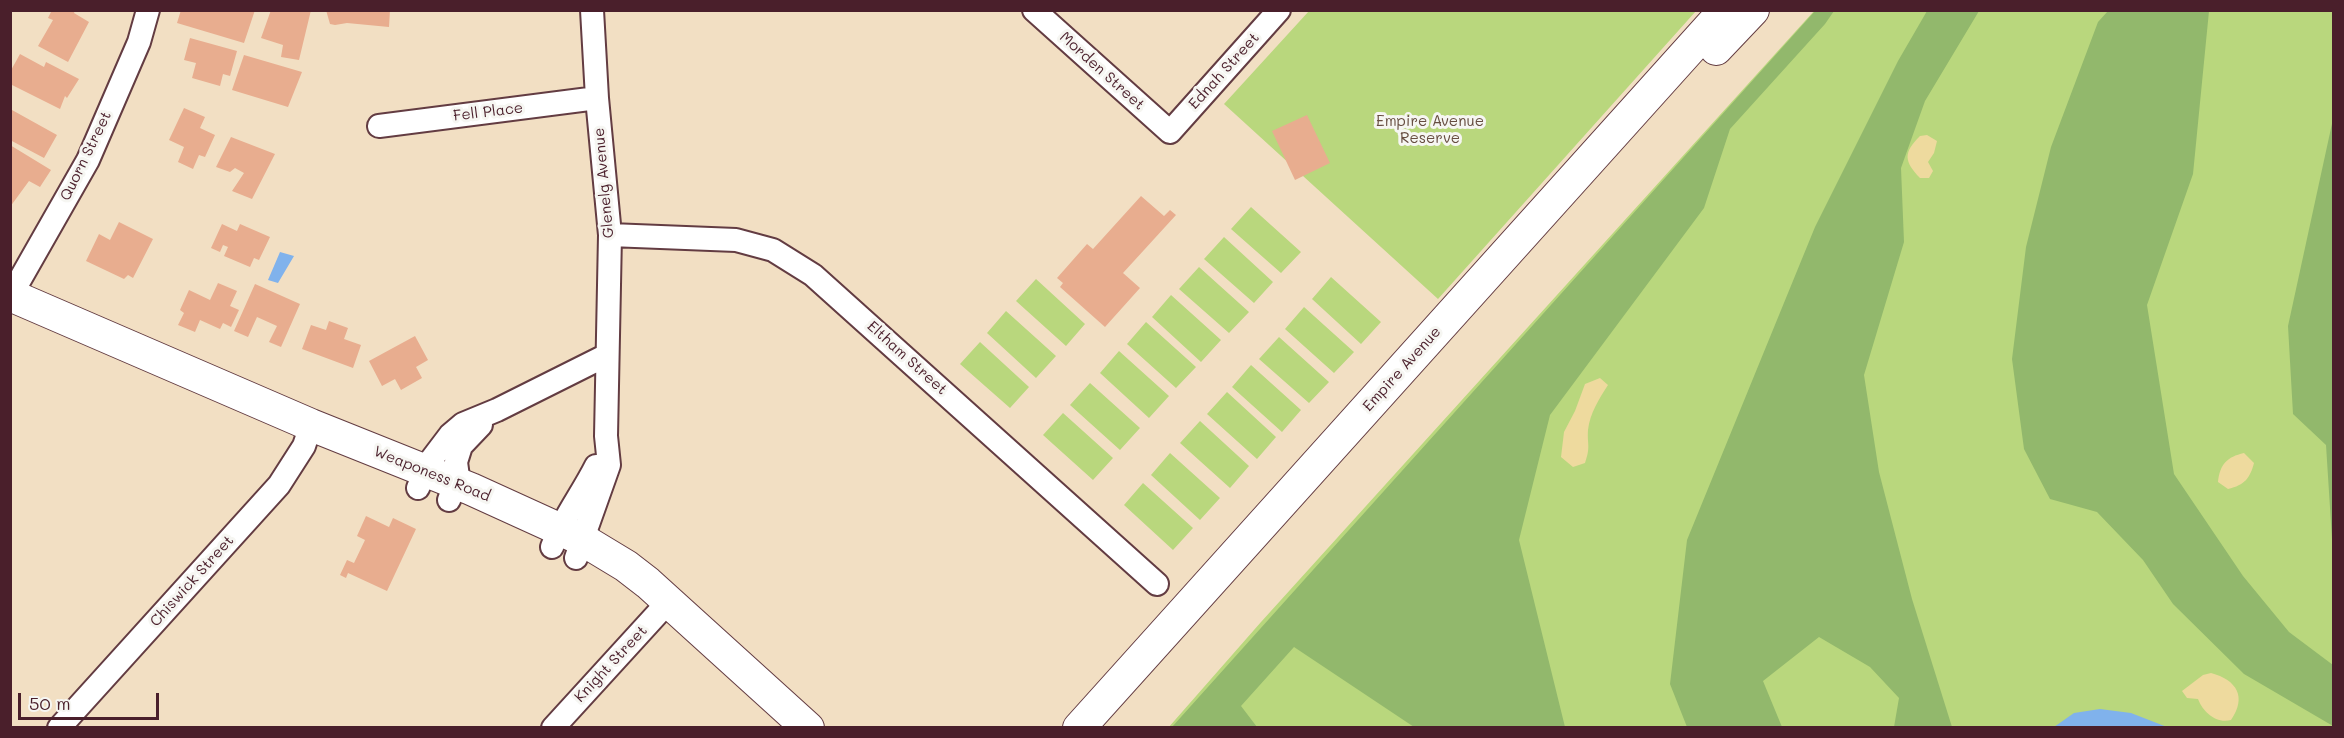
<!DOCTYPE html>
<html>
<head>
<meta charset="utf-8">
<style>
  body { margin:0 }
  #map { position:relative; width:2344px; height:738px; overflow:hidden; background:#f2dfc3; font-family:Mali,sans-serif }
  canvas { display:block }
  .frame { position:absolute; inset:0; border:12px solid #4a1f2b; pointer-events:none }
  .scale { position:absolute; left:18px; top:693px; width:141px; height:27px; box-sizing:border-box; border:3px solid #4a1f2b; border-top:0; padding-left:8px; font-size:18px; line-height:21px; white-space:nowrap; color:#4a1f2b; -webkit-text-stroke:4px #f6f6f2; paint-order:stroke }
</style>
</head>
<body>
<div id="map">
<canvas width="2344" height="738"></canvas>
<div class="frame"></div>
<div class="scale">50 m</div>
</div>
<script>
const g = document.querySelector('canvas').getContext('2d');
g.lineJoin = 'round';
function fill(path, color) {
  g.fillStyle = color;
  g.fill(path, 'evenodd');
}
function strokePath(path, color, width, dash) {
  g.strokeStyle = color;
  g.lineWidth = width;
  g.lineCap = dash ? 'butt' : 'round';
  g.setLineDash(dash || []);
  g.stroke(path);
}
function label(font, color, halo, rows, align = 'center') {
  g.font = font + ' Mali,sans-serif';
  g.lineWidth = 6;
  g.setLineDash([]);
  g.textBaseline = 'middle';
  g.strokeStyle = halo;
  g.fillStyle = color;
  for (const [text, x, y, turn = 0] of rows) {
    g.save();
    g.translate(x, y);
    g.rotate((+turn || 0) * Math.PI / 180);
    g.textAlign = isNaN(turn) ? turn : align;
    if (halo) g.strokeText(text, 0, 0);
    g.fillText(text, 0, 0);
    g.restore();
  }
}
const green = new Path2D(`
  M 1309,11 L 1696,11 L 1438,299 L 1224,104 Z
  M 1814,11 L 2333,11 L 2333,727 L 1168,728 L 1261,622 Z
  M 1251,207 L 1301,252 L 1281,273 L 1231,229 Z
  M 1224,237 L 1273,282 L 1254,303 L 1204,259 Z
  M 1199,267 L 1249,312 L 1229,333 L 1179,289 Z
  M 1331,277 L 1381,322 L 1361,344 L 1312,299 Z
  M 1036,279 L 1085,324 L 1066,346 L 1016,301 Z
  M 1171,295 L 1221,340 L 1201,362 L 1152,317 Z
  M 1304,307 L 1354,352 L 1334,373 L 1285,329 Z
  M 1006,311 L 1056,356 L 1036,378 L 987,333 Z
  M 1146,322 L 1196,367 L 1176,388 L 1127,344 Z
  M 1279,337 L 1329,382 L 1309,403 L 1259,359 Z
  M 980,342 L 1029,387 L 1010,408 L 960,364 Z
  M 1119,351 L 1169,396 L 1149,418 L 1100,373 Z
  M 1251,365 L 1301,410 L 1282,432 L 1232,387 Z
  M 1090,383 L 1140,428 L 1120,450 L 1070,405 Z
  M 1227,392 L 1276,437 L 1257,459 L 1207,414 Z
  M 1063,413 L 1113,458 L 1093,480 L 1043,435 Z
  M 1200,421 L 1249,466 L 1230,488 L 1180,443 Z
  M 1170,453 L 1220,498 L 1200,520 L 1151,475 Z
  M 1143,483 L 1193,528 L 1173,550 L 1124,505 Z`);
const forest = new Path2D(`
  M 1815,11 L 1834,11 L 1825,24 L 1730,129 L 1704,208 L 1550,415 L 1519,540 L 1565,727 L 1414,727 L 1294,647 L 1241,706 L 1257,727 L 1172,727 Z
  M 1927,11 L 1979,11 L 1925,101 L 1901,168 L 1904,242 L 1864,375 L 1879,472 L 1912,599 L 1952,727 L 1894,727 L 1899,698 L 1870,667 L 1819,637 L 1763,681 L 1782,727 L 1687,727 L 1670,684 L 1687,540 L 1815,227 L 1898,61 Z
  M 2108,11 L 2209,11 L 2193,174 L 2147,305 L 2174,474 L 2243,576 L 2289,632 L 2333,665 L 2333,726 L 2244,674 L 2173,604 L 2143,560 L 2097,512 L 2050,499 L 2024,449 L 2012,359 L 2026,247 L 2051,147 L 2098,22 Z
  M 2333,119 L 2334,119 L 2333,555 L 2326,445 L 2293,414 L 2288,326 Z`);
const sand = new Path2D(`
  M 1927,135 L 1937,141 L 1934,153 L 1928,162 L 1933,171 L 1929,178 L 1920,178 C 1904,161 1903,153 1920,136 Z
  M 1600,378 L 1608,385 C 1599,399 1590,413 1588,430 C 1587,445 1591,446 1585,463 L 1573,467 L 1561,457 L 1564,432 L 1575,411 L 1585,384 Z
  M 2244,453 L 2254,463 C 2250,478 2245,485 2228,489 L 2218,482 C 2220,464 2227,457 2244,453 Z
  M 2211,673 C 2237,680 2247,697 2231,720 C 2216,724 2203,712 2198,699 L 2187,698 L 2182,691 L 2203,675 Z`);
const water = new Path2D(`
  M 280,252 L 294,256 L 278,283 L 268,280 Z
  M 2100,709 L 2131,713 L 2167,727 L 2054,727 L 2074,713 Z`);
const building = new Path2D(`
  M 52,10 L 75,10 L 74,13 L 89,22 L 68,62 L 38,46 L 53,20 L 48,18 Z
  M 181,10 L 255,10 L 244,43 L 177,23 Z
  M 271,10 L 311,10 L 299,60 L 281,57 L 283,45 L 261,38 Z
  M 326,10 L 390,10 L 389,27 L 347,23 L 335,25 L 330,24 Z
  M 190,38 L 237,51 L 230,76 L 223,74 L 220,86 L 192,78 L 196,63 L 184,60 Z
  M 20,54 L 44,67 L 46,62 L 79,79 L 67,98 L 65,96 L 60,109 L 10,84 L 10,72 Z
  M 244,55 L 302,72 L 288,107 L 232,90 Z
  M 184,108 L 205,117 L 200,128 L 215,135 L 205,157 L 199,155 L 193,169 L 178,162 L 184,147 L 169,140 Z
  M 12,110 L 57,135 L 44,158 L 10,140 Z
  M 1307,115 L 1330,163 L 1295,180 L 1272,131 Z
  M 231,137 L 275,154 L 252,199 L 232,191 L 244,173 L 235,168 L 230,172 L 216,167 Z
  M 10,145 L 51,170 L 40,187 L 29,181 L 10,207 Z
  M 1141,196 L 1164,216 L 1170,210 L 1176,215 L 1123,273 L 1140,288 L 1105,327 L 1060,287 L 1063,283 L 1057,278 L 1087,244 L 1093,249 Z
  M 119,222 L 153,239 L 133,278 L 128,275 L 124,279 L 86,261 L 99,234 L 110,240 Z
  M 222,224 L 237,231 L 240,224 L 270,237 L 259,260 L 254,258 L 250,267 L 224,256 L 228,247 L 223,245 L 220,252 L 211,248 Z
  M 218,283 L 237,291 L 230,306 L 239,310 L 231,327 L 223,323 L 220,329 L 200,320 L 195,332 L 178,325 L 184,313 L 180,310 L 189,290 L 210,300 Z
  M 255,284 L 300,304 L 281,347 L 269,342 L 277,326 L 257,317 L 248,337 L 234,331 Z
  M 329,321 L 348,328 L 344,339 L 361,345 L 353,368 L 302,349 L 311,325 L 326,330 Z
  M 415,336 L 428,360 L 416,367 L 422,378 L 401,390 L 395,379 L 382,386 L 369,361 Z
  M 366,516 L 389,527 L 393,518 L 416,529 L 387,591 L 348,573 L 346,578 L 340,575 L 347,560 L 354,563 L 365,540 L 357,536 Z`);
const minor = new Path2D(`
  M 1034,10 L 1170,132 L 1279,10
  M 379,126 L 597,98
  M 610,235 L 736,240 L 773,250 L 813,275 L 1157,584
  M 10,297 L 88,160 L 139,42 L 148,10
  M 418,488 L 428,464 L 450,435 L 463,424 L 497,410 L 607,355
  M 449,500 L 458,477 L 456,462 L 461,446 L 481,425
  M 552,547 C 563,518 582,494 596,466
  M 576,558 L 609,465 L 606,436 L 610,235 L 597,98 L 592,10
  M 59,728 L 279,485 L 304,446 L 311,425
  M 553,728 L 669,601`);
const secondary = new Path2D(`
  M 1716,49 L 1753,10
  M 10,295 L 311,425 L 471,489 L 583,540 L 626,566 L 648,583 L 808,728
  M 1079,728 L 1725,10`);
const streetNames = [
  ["Morden Street",1102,71,42],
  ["Ednah Street",1224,71,-48],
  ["Fell Place",488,112,-7],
  ["Quorn Street",86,156,-64],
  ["Glenelg Avenue",604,183,-95],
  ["Eltham Street",907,358,42],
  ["Empire Avenue",1402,369,-48],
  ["Weaponess Road",432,474,22],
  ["Chiswick Street",192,581,-48],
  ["Knight Street",611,664,-47]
];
const parkNames = [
  ["Empire Avenue",1430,121],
  ["Reserve",1430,138]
];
fill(green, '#b9d77d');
fill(forest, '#92b86c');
fill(sand, '#eeda9e');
fill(water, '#80b2ec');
fill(building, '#e8ad8f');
strokePath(minor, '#633c42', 26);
strokePath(secondary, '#633c42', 34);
strokePath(minor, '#fff', 22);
strokePath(secondary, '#fff', 32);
label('15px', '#4a1f2b', '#f6f6f2', streetNames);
label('15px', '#664d40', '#f6f6f2', parkNames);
</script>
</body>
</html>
